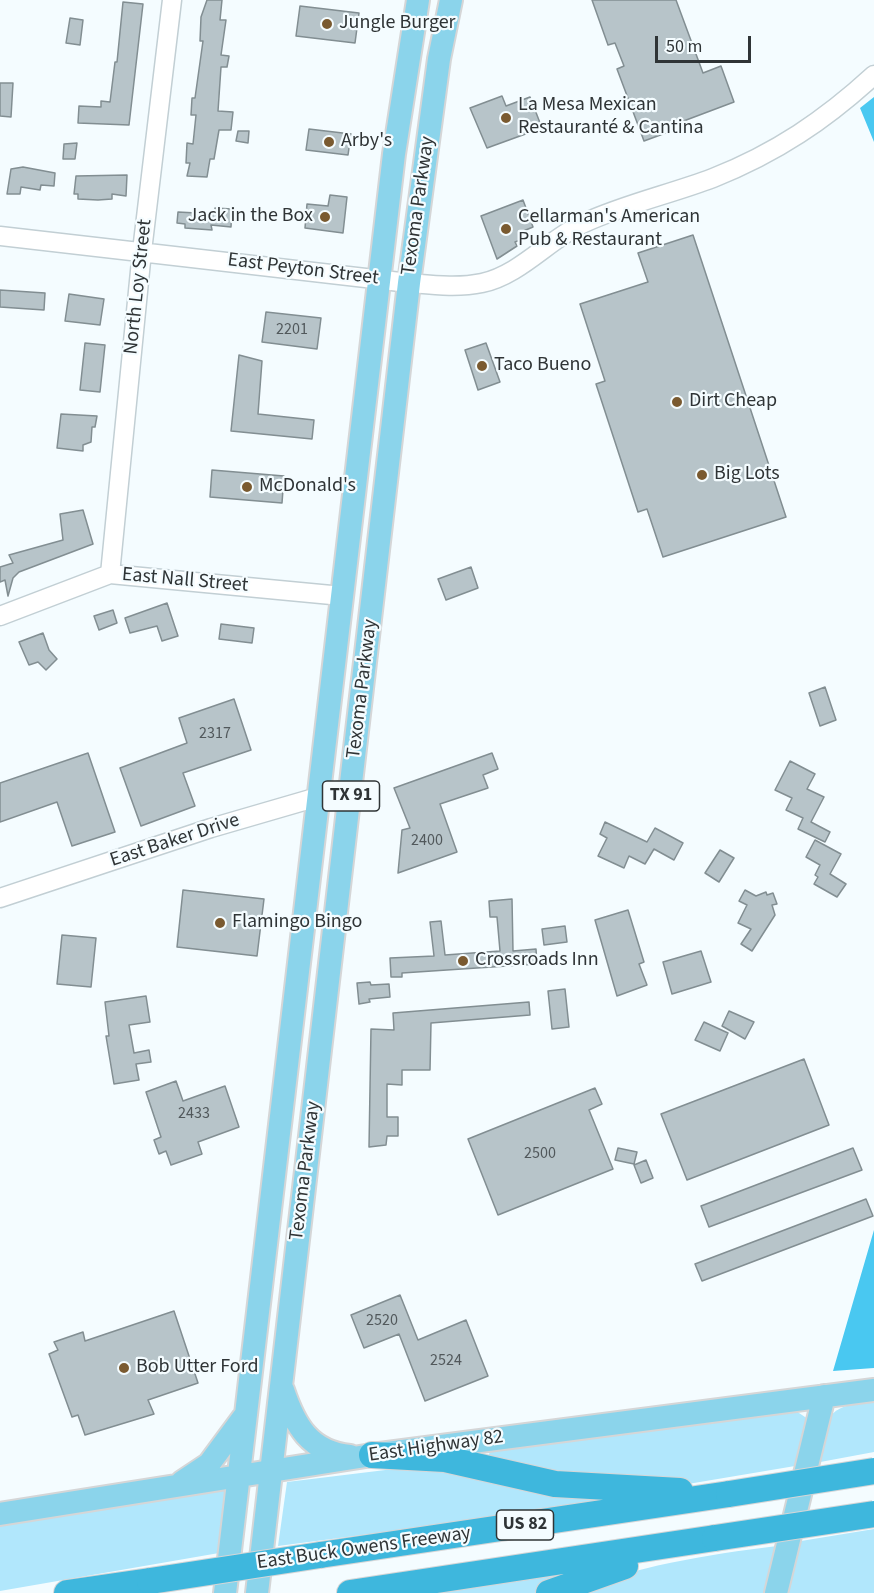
<!DOCTYPE html>
<html>
<head>
<meta charset="utf-8">
<style>
  body { margin:0 }
  #map { position:relative; width:874px; height:1593px; overflow:hidden; background:#f4fcff; font-family:"Source Sans 3",sans-serif }
  canvas { display:block }
  .scale { position:absolute; left:655px; top:36px; width:96px; height:27px; box-sizing:border-box; border:3px solid #2f3436; border-top:0; padding-left:8px; font-size:18px; line-height:21px; white-space:nowrap; color:#2f3436; -webkit-text-stroke:4px #f4fcff; paint-order:stroke }
</style>
</head>
<body>
<div id="map">
<canvas width="874" height="1593"></canvas>
<div class="scale">50 m</div>
</div>
<script>
const g = document.querySelector('canvas').getContext('2d');
g.lineJoin = 'round';
function fill(path, color) {
  g.fillStyle = color;
  g.fill(path, 'evenodd');
}
function strokePath(path, color, width, dash) {
  g.strokeStyle = color;
  g.lineWidth = width;
  g.lineCap = dash ? 'butt' : 'round';
  g.setLineDash(dash || []);
  g.stroke(path);
}
function label(font, color, halo, rows, align = 'center') {
  g.font = font + ' "Source Sans 3",sans-serif';
  g.lineWidth = 4.5;
  g.setLineDash([]);
  g.textBaseline = 'middle';
  g.strokeStyle = halo;
  g.fillStyle = color;
  for (const [text, x, y, turn = 0] of rows) {
    g.save();
    g.translate(x, y);
    g.rotate((+turn || 0) * Math.PI / 180);
    g.textAlign = isNaN(turn) ? turn : align;
    if (halo) g.strokeText(text, 0, 0);
    g.fillText(text, 0, 0);
    g.restore();
  }
}
const green = new Path2D(`
  M 874,1401 L 874,1452 L 815,1463 C 829,1416 822,1407 874,1401 Z
  M 796,1411 L 808,1419 L 801,1465 L 682,1485 L 619,1485 L 488,1458 L 490,1451 L 494,1450 Z
  M 410,1467 L 439,1468 L 606,1497 L 607,1503 L 278,1546 L 287,1482 Z
  M 225,1490 L 219,1553 L 0,1591 L 0,1524 Z
  M 874,1529 L 874,1593 L 783,1593 L 795,1542 Z
  M 777,1546 L 767,1593 L 567,1593 C 636,1566 705,1555 777,1546 Z
  M 582,1572 L 538,1593 L 432,1593 Z`);
const forest = new Path2D(`
  M 874,97 L 874,142 L 860,108 Z
  M 874,1230 L 874,1368 L 833,1371 Z`);
const building = new Path2D(`
  M 207,0 L 222,0 L 220,20 L 226,20 L 221,55 L 229,56 L 227,67 L 221,67 L 218,111 L 233,112 L 231,130 L 219,130 L 214,159 L 210,159 L 207,177 L 187,176 L 190,163 L 186,163 L 187,143 L 193,144 L 196,115 L 191,115 L 192,98 L 195,98 L 203,41 L 200,41 L 201,17 Z
  M 592,0 L 676,0 L 703,73 L 721,66 L 734,102 L 673,125 L 674,130 L 644,141 L 617,69 L 624,66 L 615,43 L 608,45 Z
  M 123,2 L 143,4 L 129,125 L 78,123 L 79,106 L 101,107 L 101,101 L 110,102 L 115,62 L 117,62 Z
  M 300,6 L 359,13 L 355,43 L 296,36 Z
  M 70,18 L 83,20 L 80,45 L 66,43 Z
  M 0,83 L 13,83 L 11,117 L 0,116 Z
  M 502,96 L 506,106 L 530,97 L 542,128 L 487,148 L 470,108 Z
  M 309,129 L 351,134 L 348,155 L 306,150 Z
  M 238,131 L 249,131 L 248,143 L 236,141 Z
  M 77,143 L 75,159 L 63,159 L 64,144 Z
  M 23,167 L 55,173 L 54,186 L 41,185 L 40,190 L 21,187 L 20,194 L 7,194 L 11,169 Z
  M 127,175 L 126,196 L 112,194 L 112,199 L 98,200 L 78,199 L 78,194 L 74,194 L 76,176 Z
  M 330,195 L 347,197 L 343,233 L 305,228 L 307,204 L 328,206 Z
  M 523,200 L 533,227 L 521,232 L 523,239 L 515,242 L 517,246 L 497,259 L 481,216 Z
  M 215,208 L 232,209 L 231,227 L 211,225 L 212,230 L 185,228 L 185,224 L 177,223 L 178,212 L 215,214 Z
  M 693,235 L 786,517 L 663,557 L 647,509 L 638,512 L 596,384 L 605,381 L 580,304 L 648,282 L 638,253 Z
  M 0,290 L 45,293 L 44,310 L 0,307 Z
  M 69,294 L 104,299 L 100,325 L 65,321 Z
  M 266,312 L 321,318 L 317,349 L 262,342 Z
  M 85,343 L 105,345 L 100,392 L 80,390 Z
  M 486,343 L 500,382 L 478,390 L 465,350 Z
  M 239,355 L 262,361 L 258,414 L 314,420 L 312,439 L 231,431 Z
  M 61,414 L 97,416 L 95,427 L 92,427 L 91,442 L 83,445 L 83,451 L 57,448 Z
  M 212,470 L 284,476 L 282,503 L 210,497 Z
  M 83,510 L 93,544 L 19,572 L 13,578 L 8,596 L 5,580 L 0,582 L 0,567 L 13,563 L 9,555 L 63,540 L 60,514 Z
  M 471,567 L 478,588 L 446,600 L 438,579 Z
  M 167,603 L 178,636 L 162,641 L 157,626 L 130,633 L 125,618 Z
  M 113,610 L 117,623 L 99,630 L 94,616 Z
  M 221,624 L 254,628 L 252,643 L 219,639 Z
  M 43,633 L 49,650 L 57,659 L 46,670 L 38,662 L 29,665 L 19,642 Z
  M 825,687 L 836,720 L 820,726 L 809,693 Z
  M 234,699 L 251,750 L 183,773 L 195,806 L 141,826 L 120,768 L 187,743 L 179,718 Z
  M 88,753 L 115,832 L 72,846 L 57,802 L 0,822 L 0,783 Z
  M 492,753 L 498,769 L 483,775 L 488,788 L 440,804 L 457,852 L 398,873 L 402,830 L 410,828 L 394,788 Z
  M 790,761 L 815,774 L 807,789 L 824,797 L 811,822 L 830,832 L 825,842 L 798,829 L 803,818 L 786,810 L 792,798 L 775,790 Z
  M 605,822 L 647,842 L 655,828 L 683,843 L 674,860 L 654,849 L 645,864 L 629,856 L 624,868 L 598,856 L 607,838 L 600,834 Z
  M 815,840 L 841,854 L 830,874 L 846,884 L 837,897 L 814,884 L 818,877 L 815,875 L 820,865 L 806,857 Z
  M 720,850 L 734,858 L 719,882 L 705,873 Z
  M 183,890 L 264,899 L 257,956 L 177,947 Z
  M 745,890 L 756,896 L 766,892 L 767,895 L 773,893 L 777,904 L 772,905 L 775,915 L 752,951 L 741,944 L 751,929 L 738,923 L 747,905 L 739,901 Z
  M 512,899 L 513,951 L 536,949 L 537,964 L 402,973 L 402,977 L 391,977 L 390,958 L 434,956 L 430,922 L 441,921 L 445,955 L 500,951 L 497,917 L 490,917 L 489,901 Z
  M 628,910 L 644,962 L 639,964 L 647,985 L 617,996 L 595,920 Z
  M 565,926 L 567,942 L 544,945 L 542,929 Z
  M 62,935 L 96,938 L 91,987 L 57,984 Z
  M 701,951 L 711,982 L 672,994 L 663,962 Z
  M 370,982 L 371,985 L 389,984 L 390,997 L 369,999 L 370,1002 L 359,1004 L 357,983 Z
  M 565,989 L 569,1027 L 552,1029 L 548,991 Z
  M 146,996 L 150,1022 L 129,1025 L 134,1053 L 149,1050 L 151,1062 L 136,1064 L 139,1080 L 114,1084 L 106,1036 L 109,1036 L 105,1002 Z
  M 529,1002 L 530,1015 L 431,1023 L 430,1070 L 402,1070 L 402,1085 L 387,1084 L 387,1117 L 398,1117 L 398,1136 L 387,1136 L 386,1145 L 369,1147 L 371,1029 L 394,1030 L 393,1013 Z
  M 729,1011 L 754,1022 L 745,1039 L 722,1026 Z
  M 704,1022 L 728,1033 L 720,1051 L 695,1040 Z
  M 804,1059 L 829,1125 L 687,1180 L 661,1114 Z
  M 176,1081 L 183,1101 L 225,1086 L 239,1127 L 198,1142 L 202,1154 L 171,1165 L 166,1151 L 159,1154 L 154,1140 L 161,1137 L 146,1092 Z
  M 595,1088 L 602,1104 L 589,1110 L 613,1169 L 498,1215 L 468,1139 Z
  M 618,1148 L 637,1152 L 634,1164 L 615,1160 Z
  M 853,1148 L 862,1170 L 709,1227 L 701,1206 Z
  M 646,1160 L 653,1178 L 641,1183 L 634,1165 Z
  M 866,1199 L 873,1216 L 702,1281 L 695,1264 Z
  M 400,1295 L 418,1340 L 466,1320 L 488,1376 L 425,1401 L 399,1334 L 364,1348 L 351,1315 Z
  M 174,1311 L 198,1383 L 148,1400 L 154,1414 L 85,1435 L 78,1415 L 72,1417 L 49,1354 L 58,1350 L 54,1342 L 83,1332 L 85,1341 Z`);
const minor = new Path2D(`
  M 0,236 L 409,283 C 433,285 458,288 482,283 C 520,275 549,239 584,223 C 625,204 671,194 713,178 C 776,153 825,120 874,75
  M 110,574 L 142,251 L 172,0
  M 0,616 L 110,574 L 342,596
  M 0,898 L 211,828 L 352,787`);
const major = new Path2D(`
  M 283,1390 C 295,1426 310,1452 350,1456
  M 182,1482 L 209,1464 L 243,1418
  M 0,1514 L 372,1455 L 874,1390
  M 225,1593 L 394,154 L 418,0
  M 257,1593 L 409,283 L 439,59 L 451,0
  M 776,1593 L 824,1396`);
const highway = new Path2D(`
  M 372,1455 L 445,1459 L 555,1484 L 680,1491
  M 320,1555 L 729,1494
  M 67,1593 L 150,1581
  M 350,1593 L 715,1538
  M 549,1593 L 625,1566`);
const highwayBridge = new Path2D(`
  M 729,1494 L 874,1471
  M 715,1538 L 874,1514
  M 150,1581 L 320,1555`);
const markers = [
  [327,24,6,"#7a5a30"],
  [506,118,6,"#7a5a30"],
  [329,142,6,"#7a5a30"],
  [325,217,6,"#7a5a30"],
  [506,229,6,"#7a5a30"],
  [482,366,6,"#7a5a30"],
  [677,402,6,"#7a5a30"],
  [702,475,6,"#7a5a30"],
  [247,487,6,"#7a5a30"],
  [220,923,6,"#7a5a30"],
  [463,961,6,"#7a5a30"],
  [124,1368,6,"#7a5a30"]
];
const numberNames = [
  ["2201",292,330],
  ["2317",215,734],
  ["2400",427,841],
  ["2433",194,1114],
  ["2500",540,1154],
  ["2520",382,1321],
  ["2524",446,1361]
];
const shields = [
  [351,796,57],
  [525,1525,57]
];
const shieldNames = [
  ["TX 91",351,796],
  ["US 82",525,1525]
];
const poiNames = [
  ["Jungle Burger",339,24],
  ["La Mesa Mexican",518,106],
  ["Restauranté & Cantina",518,129],
  ["Arby's",341,142],
  ["Jack in the Box",313,217,"right"],
  ["Cellarman's American",518,218],
  ["Pub & Restaurant",518,241],
  ["Taco Bueno",494,366],
  ["Dirt Cheap",689,402],
  ["Big Lots",714,475],
  ["McDonald's",259,487],
  ["Flamingo Bingo",232,923],
  ["Crossroads Inn",475,961],
  ["Bob Utter Ford",136,1368]
];
const streetNames = [
  ["Texoma Parkway",419,206,-82],
  ["East Peyton Street",303,270,7],
  ["North Loy Street",139,287,-84],
  ["East Nall Street",185,581,5],
  ["Texoma Parkway",363,689,-83],
  ["East Baker Drive",175,841,-18],
  ["Texoma Parkway",306,1171,-83],
  ["East Highway 82",436,1447,-8],
  ["East Buck Owens Freeway",364,1549,-8]
];
fill(green, '#b1e7fc');
fill(forest, '#49c8f1');
fill(building, '#b7c4c9');
strokePath(building, '#828e92', 1.5);
strokePath(minor, '#c2cfd4', 21);
strokePath(major, '#d5d6d7', 26);
strokePath(highway, '#d5d6d7', 28);
strokePath(minor, '#fff', 18);
strokePath(major, '#8bd4eb', 22);
strokePath(highway, '#3eb7dd', 26);
strokePath(highwayBridge, '#d5d6d7', 28, []);
strokePath(highwayBridge, '#3eb7dd', 26);
for (const [x, y, r, color] of markers) {
  const dot = new Path2D();
  dot.arc(x, y, r, 0, 2 * Math.PI);
  g.fillStyle = color;
  g.fill(dot);
  strokePath(dot, '#f4fcff', 2);
}
label('16px', '#51585b', null, numberNames);
for (const [x, y, w] of shields) {
  const box = new Path2D();
  box.roundRect(x - w / 2, y - 15, w, 30, 4.5);
  g.fillStyle = '#f4fcff';
  g.fill(box);
  strokePath(box, '#2f3436', 1.5);
}
label('bold 18px', '#2f3436', null, shieldNames);
label('20px', '#2f3436', '#f4fcff', poiNames, 'left');
label('20px', '#2f3436', '#f4fcff', streetNames);
</script>
</body>
</html>
